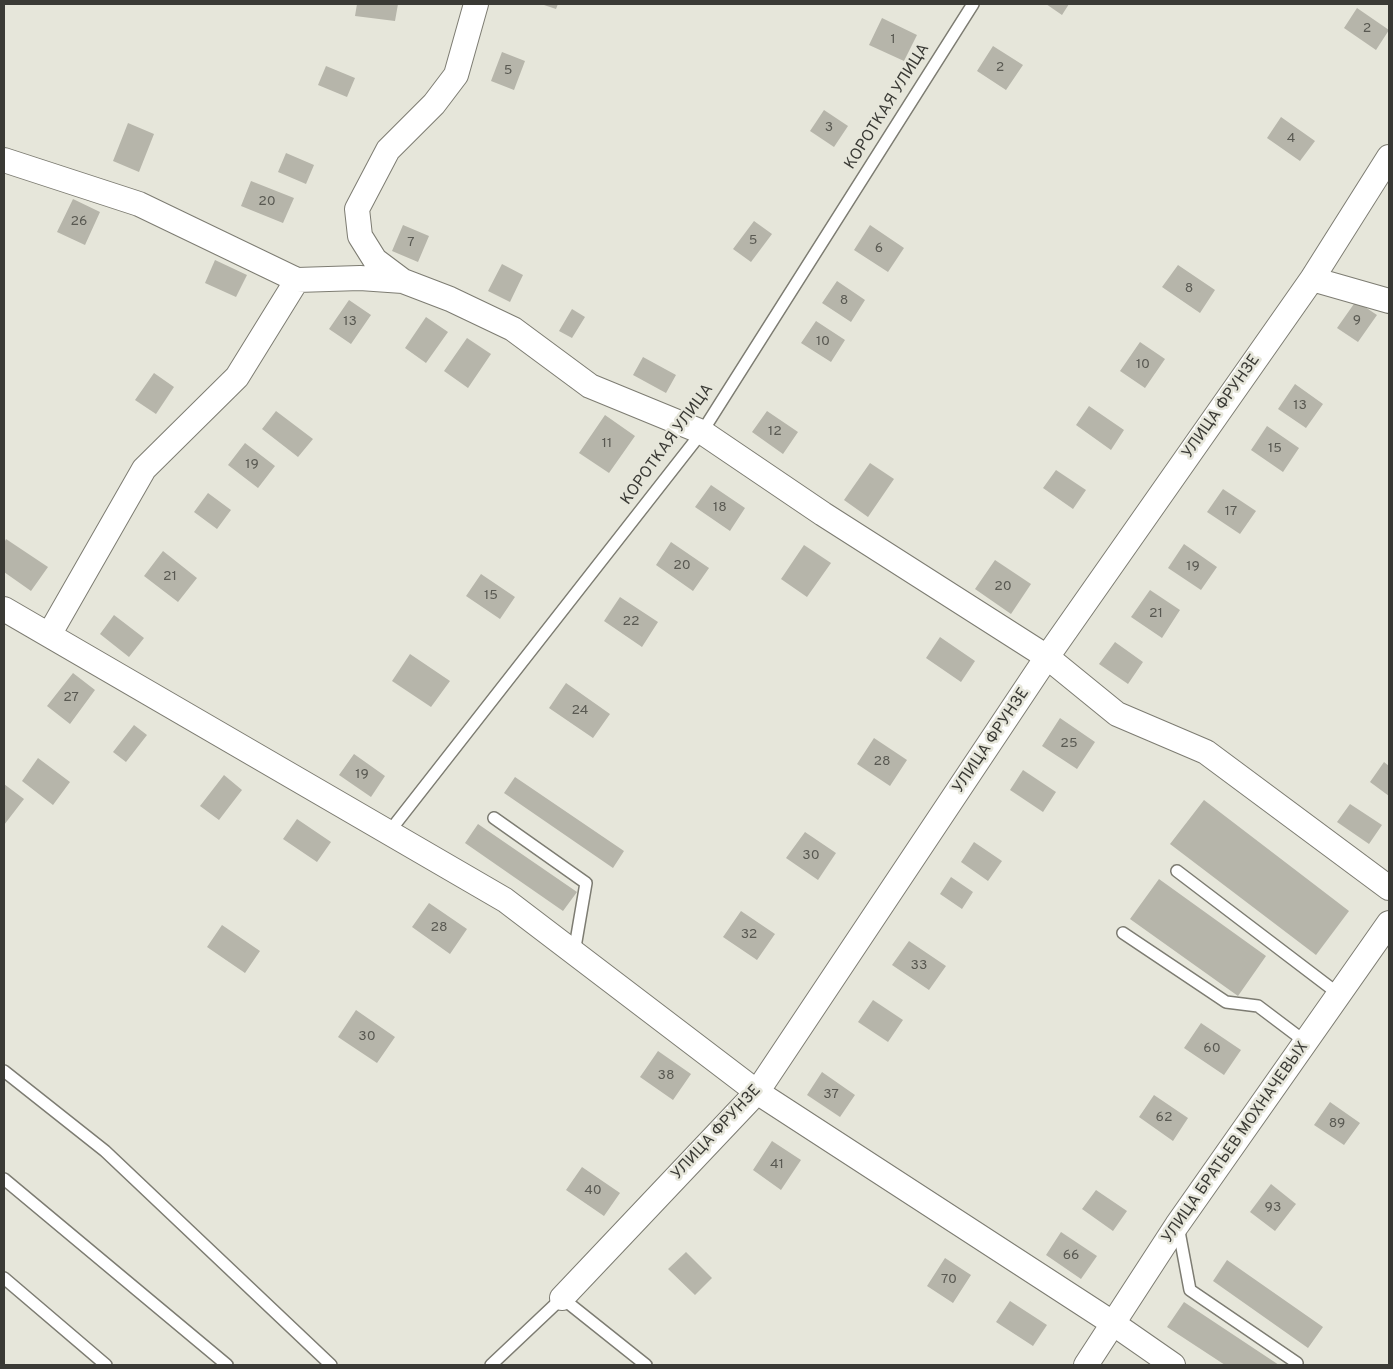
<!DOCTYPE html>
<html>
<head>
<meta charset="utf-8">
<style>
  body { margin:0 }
  #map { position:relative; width:1393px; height:1369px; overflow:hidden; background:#e6e6da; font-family:Overpass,sans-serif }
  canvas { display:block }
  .frame { position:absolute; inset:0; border:5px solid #3a3a35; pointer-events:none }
</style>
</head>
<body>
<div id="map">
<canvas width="1393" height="1369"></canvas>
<div class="frame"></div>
</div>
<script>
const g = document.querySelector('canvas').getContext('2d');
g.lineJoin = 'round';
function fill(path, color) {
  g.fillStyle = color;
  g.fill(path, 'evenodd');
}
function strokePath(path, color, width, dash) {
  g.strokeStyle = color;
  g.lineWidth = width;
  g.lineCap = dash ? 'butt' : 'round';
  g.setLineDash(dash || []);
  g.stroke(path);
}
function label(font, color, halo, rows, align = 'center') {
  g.font = font + ' Overpass,sans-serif';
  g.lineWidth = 5;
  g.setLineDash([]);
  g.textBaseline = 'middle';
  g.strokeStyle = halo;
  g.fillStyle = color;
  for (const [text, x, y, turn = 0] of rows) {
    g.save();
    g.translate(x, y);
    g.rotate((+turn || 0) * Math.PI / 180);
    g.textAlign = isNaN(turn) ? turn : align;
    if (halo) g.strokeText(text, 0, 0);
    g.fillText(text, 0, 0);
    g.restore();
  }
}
const building = new Path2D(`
  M 357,4 L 398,4 L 395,21 L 355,16 Z
  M 541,4 L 558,4 L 556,9 Z
  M 1046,4 L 1069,4 L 1062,15 Z
  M 1357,8 L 1389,30 L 1376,50 L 1344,28 Z
  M 882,18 L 917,35 L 904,61 L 869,45 Z
  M 993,46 L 1023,65 L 1006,90 L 977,71 Z
  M 502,52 L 525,61 L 514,90 L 491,81 Z
  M 326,66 L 355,78 L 347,97 L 318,85 Z
  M 824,110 L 848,126 L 834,147 L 810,131 Z
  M 1281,117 L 1315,141 L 1300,161 L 1267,138 Z
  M 128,123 L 154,134 L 139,172 L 113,161 Z
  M 286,153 L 314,165 L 306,184 L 278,172 Z
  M 251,181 L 294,198 L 283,223 L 241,206 Z
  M 73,199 L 100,212 L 85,245 L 57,232 Z
  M 754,221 L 772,234 L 751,262 L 733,249 Z
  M 403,225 L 429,236 L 418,262 L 392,251 Z
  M 870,225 L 904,248 L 888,272 L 854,250 Z
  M 215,260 L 247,275 L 236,297 L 205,283 Z
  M 502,264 L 523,275 L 510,302 L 488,291 Z
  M 1178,265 L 1215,290 L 1200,313 L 1162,287 Z
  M 837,281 L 865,300 L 851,322 L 822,303 Z
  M 349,300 L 371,315 L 351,344 L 329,329 Z
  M 1356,301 L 1377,315 L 1358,342 L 1337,328 Z
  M 572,309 L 585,317 L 572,338 L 559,331 Z
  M 426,317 L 448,332 L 426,363 L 405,348 Z
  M 816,321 L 845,340 L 831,362 L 801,343 Z
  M 467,338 L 491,354 L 468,388 L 444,371 Z
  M 1140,342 L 1165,359 L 1145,388 L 1120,371 Z
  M 643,357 L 676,375 L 666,393 L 633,375 Z
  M 154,373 L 174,387 L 156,414 L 135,400 Z
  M 1295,384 L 1323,404 L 1306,428 L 1278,409 Z
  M 1089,406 L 1124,430 L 1111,450 L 1076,425 Z
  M 276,411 L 313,439 L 298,457 L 262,429 Z
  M 767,411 L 798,432 L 783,454 L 752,432 Z
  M 605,415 L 635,436 L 609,473 L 579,453 Z
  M 1267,426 L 1299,448 L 1283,472 L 1251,450 Z
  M 245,443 L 275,466 L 258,488 L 228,465 Z
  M 870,463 L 894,479 L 868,517 L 844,500 Z
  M 1056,470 L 1086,490 L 1073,509 L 1043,488 Z
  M 711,485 L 745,508 L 730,531 L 695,507 Z
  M 1223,489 L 1256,511 L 1240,534 L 1207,512 Z
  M 208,493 L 231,510 L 217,529 L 194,512 Z
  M 6,539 L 48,567 L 31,591 L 4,572 L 4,543 Z
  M 671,542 L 709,568 L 693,591 L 656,565 Z
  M 1184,544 L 1217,567 L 1201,590 L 1168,568 Z
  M 804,545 L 831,563 L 807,597 L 781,579 Z
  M 163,551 L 197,578 L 178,602 L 144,576 Z
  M 995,560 L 1031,584 L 1011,614 L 975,589 Z
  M 481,574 L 515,597 L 500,619 L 466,596 Z
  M 1150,590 L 1180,610 L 1162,638 L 1131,617 Z
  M 620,597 L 658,622 L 642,647 L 604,621 Z
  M 114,615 L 144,638 L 129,657 L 100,634 Z
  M 940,637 L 975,661 L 961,682 L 926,658 Z
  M 1115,642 L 1143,662 L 1128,684 L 1099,664 Z
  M 410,654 L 450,681 L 431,707 L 392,681 Z
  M 73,673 L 95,690 L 70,724 L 47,706 Z
  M 566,683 L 610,714 L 593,738 L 549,708 Z
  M 1060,718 L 1095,742 L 1077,769 L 1042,746 Z
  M 134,725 L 147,735 L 126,762 L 113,752 Z
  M 874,738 L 907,760 L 890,786 L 857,764 Z
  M 354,754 L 385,776 L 371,797 L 339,775 Z
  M 38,758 L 70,782 L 53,805 L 22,781 Z
  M 1384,762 L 1389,766 L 1389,796 L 1370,782 Z
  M 1023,770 L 1056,792 L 1043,812 L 1010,790 Z
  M 224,775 L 242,790 L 219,820 L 200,806 Z
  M 515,777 L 624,851 L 613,868 L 504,793 Z
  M 4,784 L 24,799 L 4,825 Z
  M 1204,800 L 1349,911 L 1316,955 L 1170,844 Z
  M 1350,804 L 1382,825 L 1369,844 L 1337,822 Z
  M 297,819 L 331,842 L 317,862 L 283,839 Z
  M 478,824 L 577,892 L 563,911 L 465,843 Z
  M 805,832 L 836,853 L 818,880 L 786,858 Z
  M 974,842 L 1002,861 L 988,881 L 961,862 Z
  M 951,877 L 973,892 L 962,909 L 940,894 Z
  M 1159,879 L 1266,956 L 1238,996 L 1130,919 Z
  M 429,903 L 467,929 L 450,954 L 412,927 Z
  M 741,911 L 775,934 L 757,960 L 723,937 Z
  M 222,925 L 260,951 L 245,973 L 207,947 Z
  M 909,941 L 946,966 L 929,990 L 892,965 Z
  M 873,1000 L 903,1020 L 888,1042 L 858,1022 Z
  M 356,1010 L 395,1037 L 377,1063 L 338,1037 Z
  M 1201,1023 L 1241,1050 L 1224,1075 L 1184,1048 Z
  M 658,1051 L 691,1074 L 673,1100 L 640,1077 Z
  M 822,1072 L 855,1095 L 840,1117 L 807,1095 Z
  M 1154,1095 L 1188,1118 L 1173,1141 L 1139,1117 Z
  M 1330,1102 L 1360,1123 L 1344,1145 L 1314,1125 Z
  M 772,1141 L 801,1160 L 781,1190 L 753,1170 Z
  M 582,1167 L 620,1193 L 604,1216 L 566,1190 Z
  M 1271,1184 L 1296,1204 L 1275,1231 L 1250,1212 Z
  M 1096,1190 L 1127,1211 L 1113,1231 L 1082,1209 Z
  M 1061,1232 L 1097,1256 L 1081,1279 L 1046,1255 Z
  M 686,1252 L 712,1278 L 695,1295 L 668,1269 Z
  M 945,1258 L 971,1275 L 953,1303 L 927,1286 Z
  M 1227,1260 L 1323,1327 L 1308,1348 L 1213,1281 Z
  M 1010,1301 L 1047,1325 L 1033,1346 L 996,1322 Z
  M 1184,1302 L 1279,1365 L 1225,1365 L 1167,1327 Z`);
const lane = new Path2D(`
  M 494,818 L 586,883 L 574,953
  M 389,832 L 702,432 L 973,4
  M 1177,871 L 1340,995
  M 1123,933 L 1226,1002 L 1258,1006 L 1307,1043
  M 4,1071 L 105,1151 L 331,1365
  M 4,1179 L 227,1365
  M 1178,1226 L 1190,1290 L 1297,1363
  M 4,1278 L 106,1365
  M 491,1365 L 562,1298 L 646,1365`);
const street = new Path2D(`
  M 4,160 L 139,204 L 297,280 L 360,278 L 403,281 L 450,299 L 513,329 L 590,386 L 702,432 L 823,514 L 1047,657 L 1117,714 L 1206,752 L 1389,888
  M 1312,279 L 1389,301
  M 403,281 L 375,260 L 360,236 L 357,209 L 388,150 L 434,104 L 456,75 L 476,4
  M 4,609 L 505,900 L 757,1092 L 1114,1324 L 1173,1365
  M 49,635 L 144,469 L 237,377 L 297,280
  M 562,1298 L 757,1092 L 1047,657 L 1312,279 L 1389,157
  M 1086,1365 L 1177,1225 L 1389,923`);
const numberNames = [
  ["2",1367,29],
  ["1",893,40],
  ["2",1000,68],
  ["5",508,71],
  ["3",829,128],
  ["4",1291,139],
  ["20",267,202],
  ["26",79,222],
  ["5",753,241],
  ["7",411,243],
  ["6",879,249],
  ["8",1189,289],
  ["8",844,301],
  ["9",1357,321],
  ["13",350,322],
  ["10",823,342],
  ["10",1143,365],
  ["13",1300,406],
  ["12",775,432],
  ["11",607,444],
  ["15",1275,449],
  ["19",252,465],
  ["18",720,508],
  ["17",1231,512],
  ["20",682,566],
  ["19",1193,567],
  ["21",170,577],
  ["20",1003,587],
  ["15",491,596],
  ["21",1156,614],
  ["22",631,622],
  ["27",71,698],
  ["24",580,711],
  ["25",1069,744],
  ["28",882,762],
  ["19",362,775],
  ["30",811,856],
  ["28",439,928],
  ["32",749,935],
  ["33",919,966],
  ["30",367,1037],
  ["60",1212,1049],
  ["38",666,1076],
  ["37",831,1095],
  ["62",1164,1118],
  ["89",1337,1124],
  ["41",777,1165],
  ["40",593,1191],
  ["93",1273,1208],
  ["66",1071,1256],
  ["70",949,1280]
];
const streetNames = [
  ["КОРОТКАЯ УЛИЦА",888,107,-58],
  ["УЛИЦА ФРУНЗЕ",1222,407,-55],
  ["КОРОТКАЯ УЛИЦА",668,445,-54],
  ["УЛИЦА ФРУНЗЕ",992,741,-56],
  ["УЛИЦА ФРУНЗЕ",717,1133,-47],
  ["УЛИЦА БРАТЬЕВ МОХНАЧЕВЫХ",1236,1143,-55]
];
fill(building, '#b6b5aa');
strokePath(lane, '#7d7c72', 14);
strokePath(street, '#7d7c72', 26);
strokePath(lane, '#fff', 11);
strokePath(street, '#fff', 24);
label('14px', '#595952', null, numberNames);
label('16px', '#3a3a35', '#e6e6da', streetNames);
</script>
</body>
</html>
